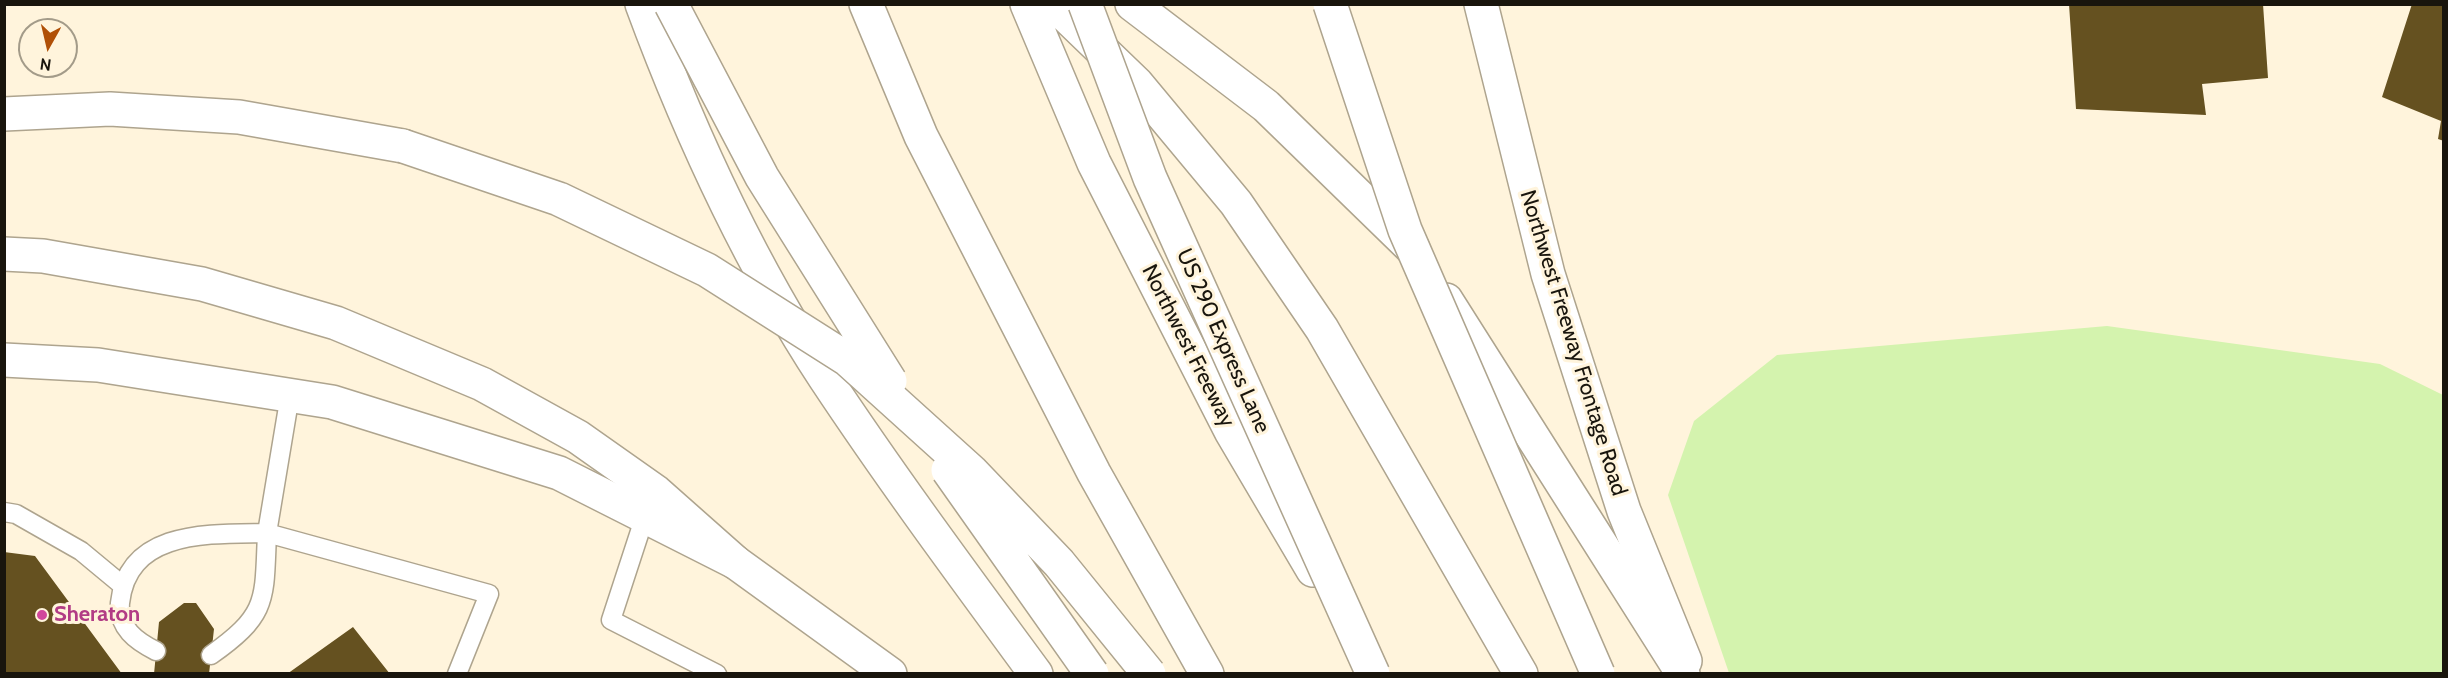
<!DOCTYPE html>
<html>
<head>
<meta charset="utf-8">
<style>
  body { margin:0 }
  #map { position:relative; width:2448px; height:678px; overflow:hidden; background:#fff4dc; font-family:Cabin,sans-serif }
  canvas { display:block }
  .frame { position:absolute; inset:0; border:6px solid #19150d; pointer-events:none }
  .north { position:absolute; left:18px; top:18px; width:60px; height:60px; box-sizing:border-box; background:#fff4dc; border:2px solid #a39b89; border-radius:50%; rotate:188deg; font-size:16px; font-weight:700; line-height:24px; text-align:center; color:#19150d }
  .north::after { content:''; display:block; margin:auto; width:21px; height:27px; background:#b05007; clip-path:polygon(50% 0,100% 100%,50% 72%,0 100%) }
</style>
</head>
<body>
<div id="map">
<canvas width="2448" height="678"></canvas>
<div class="frame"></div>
<div class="north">N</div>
</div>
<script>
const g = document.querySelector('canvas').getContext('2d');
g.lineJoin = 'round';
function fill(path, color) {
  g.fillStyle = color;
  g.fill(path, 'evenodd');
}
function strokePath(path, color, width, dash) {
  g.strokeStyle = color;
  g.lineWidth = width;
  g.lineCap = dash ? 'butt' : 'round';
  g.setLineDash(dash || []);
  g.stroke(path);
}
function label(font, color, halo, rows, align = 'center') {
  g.font = font + ' Cabin,sans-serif';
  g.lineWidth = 6;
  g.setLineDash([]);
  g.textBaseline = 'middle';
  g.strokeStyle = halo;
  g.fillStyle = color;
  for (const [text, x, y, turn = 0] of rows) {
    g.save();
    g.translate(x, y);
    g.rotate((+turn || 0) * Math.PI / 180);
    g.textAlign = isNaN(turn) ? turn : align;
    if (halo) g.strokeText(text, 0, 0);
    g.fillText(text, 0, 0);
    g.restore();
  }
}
const green = new Path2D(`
  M 2107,326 L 2380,364 L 2443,395 L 2443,673 L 1729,673 L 1668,495 L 1694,421 L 1777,355 Z`);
const building = new Path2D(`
  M 2069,4 L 2263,4 L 2268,78 L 2202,84 L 2206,115 L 2076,109 Z
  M 2412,4 L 2444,4 L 2444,141 L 2438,139 L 2441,121 L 2382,97 Z
  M 4,552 L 35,556 L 122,674 L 4,674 Z
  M 184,603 L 196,603 L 214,629 L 209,674 L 154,674 L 159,622 Z
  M 353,627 L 390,674 L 287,674 Z`);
const service = new Path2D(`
  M 290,395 L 267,533 L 489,594 L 457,674
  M 4,512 L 16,514 L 81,551 L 122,585
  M 645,516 L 611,620 L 717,674
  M 156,651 C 136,641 118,628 120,603 C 128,529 210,534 267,533 C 264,600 269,614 211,655`);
const secondary = new Path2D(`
  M 1481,4 L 1548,274 L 1624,511 L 1685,661
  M 4,360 L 98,365 L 332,402 L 559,473 L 735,562 L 890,674`);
const motorway = new Path2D(`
  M 642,4 C 690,134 749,262 825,378 C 892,479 964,576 1036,674
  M 866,4 L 921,136 L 1094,473 L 1207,674
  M 1027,4 L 1094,163 L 1231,431 L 1313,570
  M 1054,4 L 1137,84 L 1236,203 L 1322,329 L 1521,674
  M 1132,4 L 1266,106 L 1413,249
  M 4,114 L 110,109 L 239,117 L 403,146
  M 4,254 L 43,256 L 202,284 L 336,323 L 482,384 L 578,437 L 656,492 L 735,562
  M 1446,300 L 1683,674`);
const motorwayBridge = new Path2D(`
  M 671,4 L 762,177 L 890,381
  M 1085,4 L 1150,178 L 1373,674
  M 1330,4 L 1405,230 L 1598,674
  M 403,146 L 559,199 L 707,270 L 847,359 L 971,471 L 1059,563 L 1149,674
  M 948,470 L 1092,674`);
const markers = [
  [42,615,6,"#d1479c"]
];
const streetNames = [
  ["US 290 Express Lane",1223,341,66],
  ["Northwest Freeway Frontage Road",1573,343,73],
  ["Northwest Freeway",1188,346,63]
];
const hotelNames = [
  ["Sheraton",54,615]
];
fill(green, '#d4f3ae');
fill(building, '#655120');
strokePath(service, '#aea48e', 21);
strokePath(secondary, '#aea48e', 36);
strokePath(motorway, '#aea48e', 36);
strokePath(service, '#fff', 18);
strokePath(secondary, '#fff', 33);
strokePath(motorway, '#fff', 33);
strokePath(motorwayBridge, '#aea48e', 36, []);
strokePath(motorwayBridge, '#fff', 33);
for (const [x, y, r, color] of markers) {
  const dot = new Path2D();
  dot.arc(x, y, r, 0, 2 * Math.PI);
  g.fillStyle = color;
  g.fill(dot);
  strokePath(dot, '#fff4dc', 2);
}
label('22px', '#19150d', '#fff4dc', streetNames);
label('bold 22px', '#b23c85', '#fff4dc', hotelNames, 'left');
</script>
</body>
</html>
